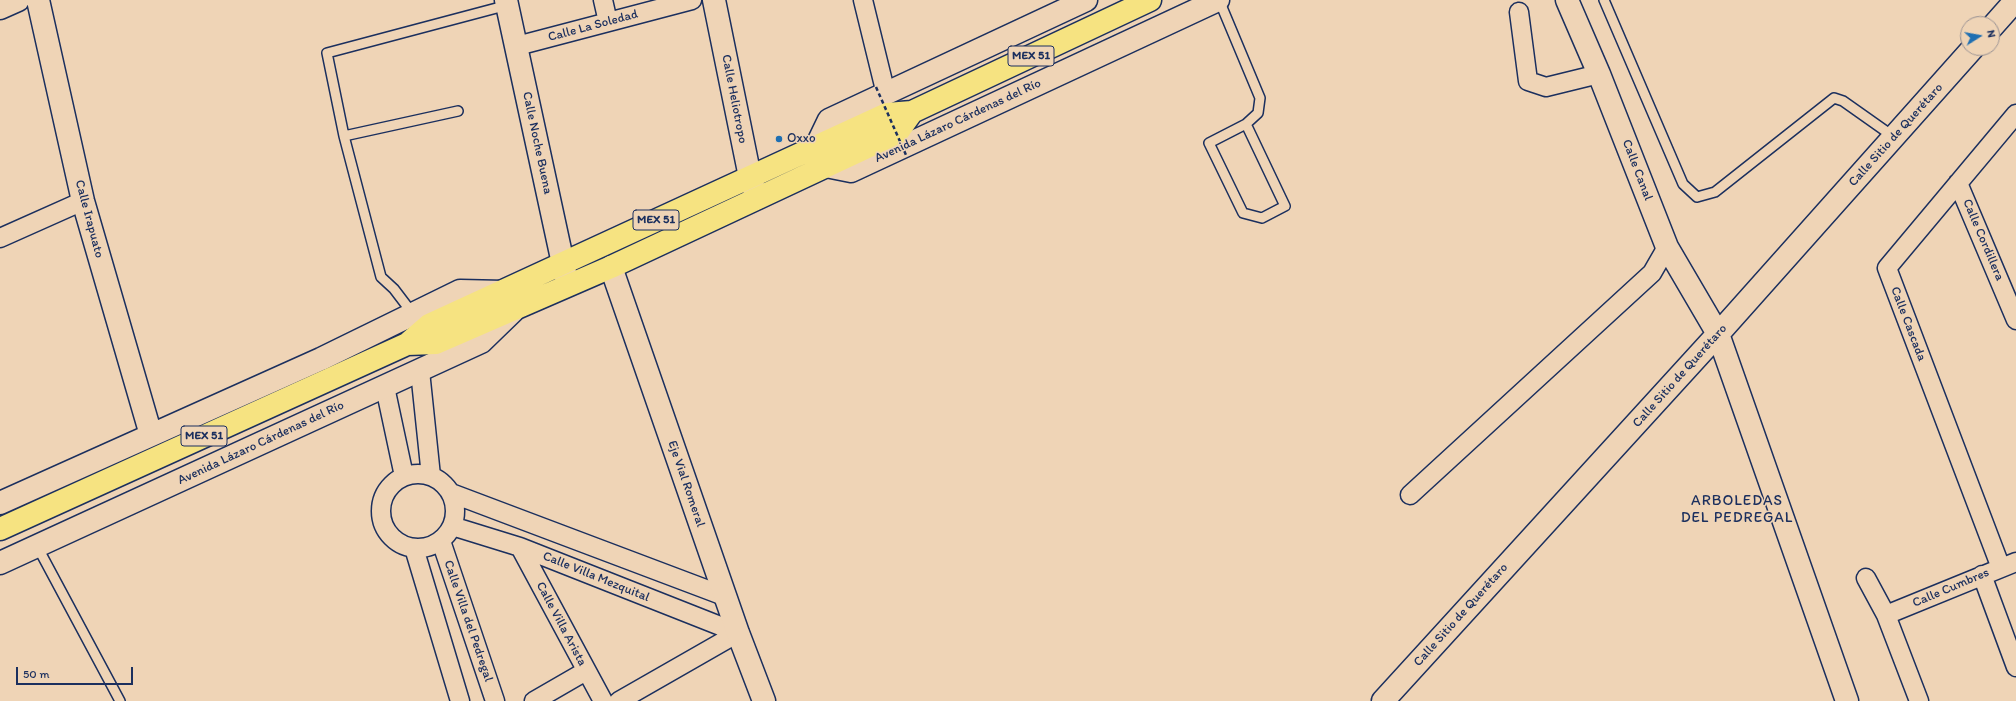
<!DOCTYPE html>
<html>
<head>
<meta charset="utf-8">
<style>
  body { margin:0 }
  #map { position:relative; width:2016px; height:701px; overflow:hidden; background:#efd4b6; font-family:Itim,sans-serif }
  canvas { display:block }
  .north { position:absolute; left:1960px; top:16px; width:40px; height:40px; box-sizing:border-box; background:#efd4b6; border:1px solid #9a9293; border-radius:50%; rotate:79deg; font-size:11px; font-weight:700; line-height:16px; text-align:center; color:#1b2f5e }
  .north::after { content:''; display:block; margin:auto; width:14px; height:18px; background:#1f6fb2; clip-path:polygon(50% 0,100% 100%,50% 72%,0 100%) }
  .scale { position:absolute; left:16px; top:667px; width:117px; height:18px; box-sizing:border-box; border:2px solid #1b2f5e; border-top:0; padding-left:5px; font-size:12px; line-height:14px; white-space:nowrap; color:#1b2f5e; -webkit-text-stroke:3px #efd4b6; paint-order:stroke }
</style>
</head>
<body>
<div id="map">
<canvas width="2016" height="701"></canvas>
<div class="north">N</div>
<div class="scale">50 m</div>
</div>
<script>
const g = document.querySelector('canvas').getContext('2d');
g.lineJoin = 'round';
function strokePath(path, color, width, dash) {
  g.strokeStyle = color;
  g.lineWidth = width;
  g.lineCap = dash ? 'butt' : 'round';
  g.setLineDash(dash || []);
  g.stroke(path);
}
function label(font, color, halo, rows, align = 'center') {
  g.font = font + ' Itim,sans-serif';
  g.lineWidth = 3;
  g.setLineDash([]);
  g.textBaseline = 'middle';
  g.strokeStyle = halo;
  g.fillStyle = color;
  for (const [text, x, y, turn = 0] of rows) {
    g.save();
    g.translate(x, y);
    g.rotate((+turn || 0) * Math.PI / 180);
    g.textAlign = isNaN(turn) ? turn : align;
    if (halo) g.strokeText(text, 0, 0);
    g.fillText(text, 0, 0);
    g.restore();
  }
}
const lane = new Path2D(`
  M 1219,0 L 1260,98 L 1258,113 L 1246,124 L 1209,143 L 1243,213 L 1262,218 L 1285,206 L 1246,124
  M 1604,0 L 1683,184 L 1697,197 L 1715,192 L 1834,98 L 1843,101 L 1894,137
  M 344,136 L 458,111
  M 413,314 L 394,289 L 381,277 L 344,136 L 327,53 L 508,5
  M 37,546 L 120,701`);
const street = new Path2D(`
  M 603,0 L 608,22
  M 863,0 L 886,94
  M 1519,12 L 1528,81 L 1546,87 L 1599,74
  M 517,46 L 692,0
  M 1958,183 L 2016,320
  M 0,238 L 83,201
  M 420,371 L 431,476
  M 385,387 L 404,476
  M381 511a37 37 0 1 1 74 0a37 37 0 1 1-74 0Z
  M 451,493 L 724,596
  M 1410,495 L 1652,273 L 1667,247
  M 452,526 L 520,547 L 738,633
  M 441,541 L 495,701
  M 520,547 L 603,701
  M 414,548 L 460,701
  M 2001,568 L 1887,268 L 2016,114
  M 1982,575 L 2016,667
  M 1866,578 L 1886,615 L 1919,701
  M 1886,615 L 2016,562
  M 534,701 L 586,671
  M 619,701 L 738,633`);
const secondary = new Path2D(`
  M 38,0 L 83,201 L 151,435
  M 506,0 L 567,282
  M 714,0 L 750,177 L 757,198
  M 1567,0 L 1599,74 L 1667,247 L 1718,334 L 1847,701
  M 0,8 L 18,0
  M 1992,27 L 2016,0
  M 816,147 L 829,120 L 1086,0
  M 826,166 L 851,171 L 1218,0
  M 611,267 L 738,633 L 764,701
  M 0,503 L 321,359 L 460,291 L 504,292
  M 0,563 L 481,342 L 513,311
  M 1383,701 L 1718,334 L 1973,48`);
const primary = new Path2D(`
  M 407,344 L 436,343 L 611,267 L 897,133 L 912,112
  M 0,529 L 407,344 L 429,325 L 887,114 L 912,112 L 1150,0`);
const pathBridge = new Path2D(`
  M 876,87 L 906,155`);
const markers = [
  [779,139,4,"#1f6fb2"]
];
const shields = [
  [1031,56,46],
  [656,220,46],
  [204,436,46]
];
const shieldNames = [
  ["MEX 51",1031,56],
  ["MEX 51",656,220],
  ["MEX 51",204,436]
];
const streetNames = [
  ["Calle La Soledad",593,26,-15],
  ["Calle Heliotropo",734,99,79],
  ["Avenida Lázaro Cárdenas del Río",958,121,-25],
  ["Calle Sitio de Querétaro",1896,135,-48],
  ["Calle Noche Buena",537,143,78],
  ["Calle Canal",1637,170,69],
  ["Calle Irapuato",89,219,75],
  ["Calle Cordillera",1983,240,67],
  ["Calle Cascada",1908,324,69],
  ["Calle Sitio de Querétaro",1680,376,-48],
  ["Avenida Lázaro Cárdenas del Río",261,443,-25],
  ["Eje Vial Romeral",686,484,71],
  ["Calle Villa Mezquital",596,577,22],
  ["Calle Cumbres",1951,588,-23],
  ["Calle Sitio de Querétaro",1461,615,-48],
  ["Calle Villa del Pedregal",468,621,71],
  ["Calle Villa Arista",561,624,62]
];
const poiNames = [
  ["Oxxo",787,139]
];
const quarterNames = [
  ["ARBOLEDAS",1737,501],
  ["DEL PEDREGAL",1737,518]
];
strokePath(lane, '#1b2f5e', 12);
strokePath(street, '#1b2f5e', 21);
strokePath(secondary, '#1b2f5e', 25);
strokePath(primary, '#1b2f5e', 25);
strokePath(lane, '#efd4b6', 9);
strokePath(street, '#efd4b6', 18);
strokePath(secondary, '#efd4b6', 22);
strokePath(primary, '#f6e381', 22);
strokePath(pathBridge, '#1b2f5e', 2.5, [4, 3]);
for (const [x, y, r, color] of markers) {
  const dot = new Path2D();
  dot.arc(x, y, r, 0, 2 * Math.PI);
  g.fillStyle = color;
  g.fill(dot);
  strokePath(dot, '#efd4b6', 1.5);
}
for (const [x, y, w] of shields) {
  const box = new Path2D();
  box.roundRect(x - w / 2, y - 10, w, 20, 3);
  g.fillStyle = '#efd4b6';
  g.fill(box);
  strokePath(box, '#1b2f5e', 1);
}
label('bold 12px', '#1b2f5e', null, shieldNames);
label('13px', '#1b2f5e', '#efd4b6', streetNames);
label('13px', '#1b2f5e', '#efd4b6', poiNames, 'left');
g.letterSpacing = '1px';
label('15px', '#1b2f5e', '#efd4b6', quarterNames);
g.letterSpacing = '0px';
</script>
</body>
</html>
